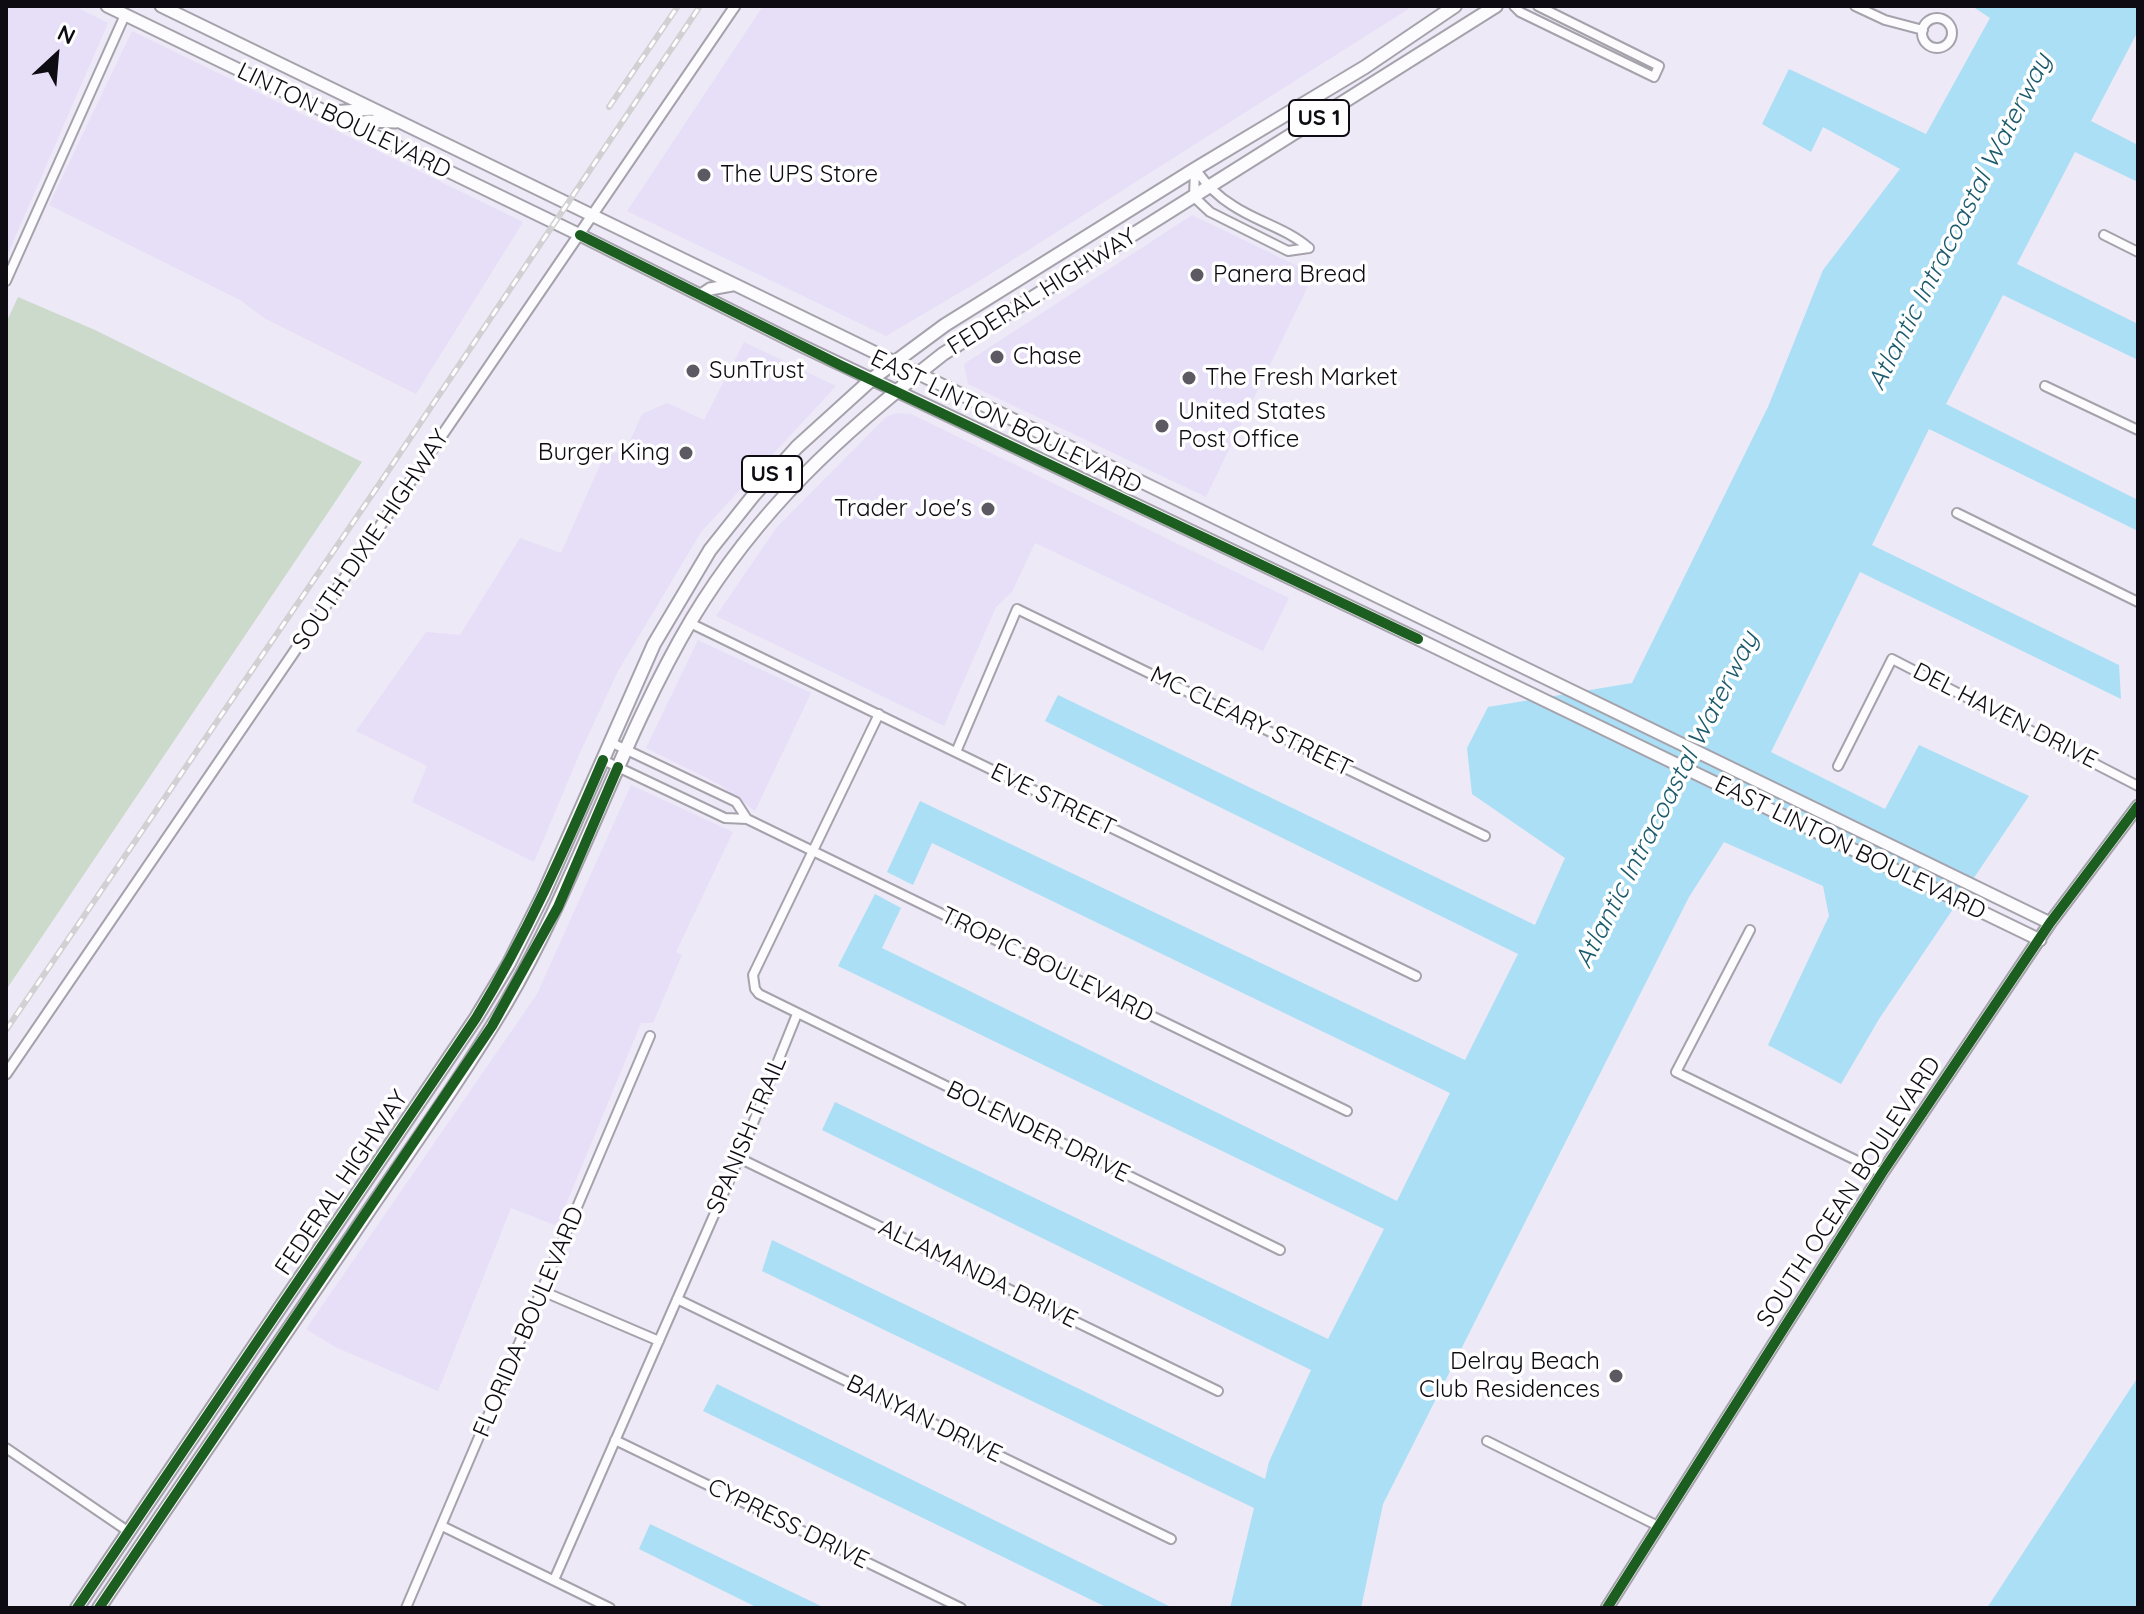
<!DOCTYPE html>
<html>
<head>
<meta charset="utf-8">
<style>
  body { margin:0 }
  #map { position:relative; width:2144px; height:1614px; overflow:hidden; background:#ede9f6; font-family:Quicksand,sans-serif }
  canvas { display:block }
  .frame { position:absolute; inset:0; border:8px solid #0e0b13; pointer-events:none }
  .north { position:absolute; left:16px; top:16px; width:80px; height:80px; -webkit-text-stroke:6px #fff; paint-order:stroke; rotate:26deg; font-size:22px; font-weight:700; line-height:32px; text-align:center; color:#0e0b13 }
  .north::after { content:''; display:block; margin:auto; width:28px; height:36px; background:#0e0b13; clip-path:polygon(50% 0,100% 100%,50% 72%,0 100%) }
</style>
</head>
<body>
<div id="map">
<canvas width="2144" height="1614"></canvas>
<div class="frame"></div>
<div class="north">N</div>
</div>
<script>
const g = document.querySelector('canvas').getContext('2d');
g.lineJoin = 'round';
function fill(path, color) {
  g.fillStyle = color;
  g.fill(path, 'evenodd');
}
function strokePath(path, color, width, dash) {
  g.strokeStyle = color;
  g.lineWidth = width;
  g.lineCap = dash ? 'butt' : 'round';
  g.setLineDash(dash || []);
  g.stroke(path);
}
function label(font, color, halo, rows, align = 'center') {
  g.font = font + ' Quicksand,sans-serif';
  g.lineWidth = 7;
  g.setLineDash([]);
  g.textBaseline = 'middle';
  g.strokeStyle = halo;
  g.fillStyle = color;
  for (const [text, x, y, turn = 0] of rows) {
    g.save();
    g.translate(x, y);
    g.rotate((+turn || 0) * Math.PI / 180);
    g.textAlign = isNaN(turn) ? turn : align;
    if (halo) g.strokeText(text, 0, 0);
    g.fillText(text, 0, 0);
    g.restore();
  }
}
const built = new Path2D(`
  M 6,6 L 74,6 L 108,23 L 6,258 Z
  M 763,6 L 1413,6 L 981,280 L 886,336 L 627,211 Z
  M 132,31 L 523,222 L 416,394 L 264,318 L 240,300 L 49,205 Z
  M 1192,215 L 1314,274 L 1206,497 L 968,384 L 964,364 Z
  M 744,342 L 836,386 L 701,532 L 618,671 L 579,755 L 534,862 L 412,802 L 427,766 L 356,731 L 426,632 L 460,635 L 520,538 L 561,553 L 604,456 L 626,450 L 642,414 L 667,403 L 704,420 Z
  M 896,413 L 911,414 L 1289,598 L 1263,651 L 1035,543 L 1012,592 L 996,607 L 944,726 L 716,616 L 777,527 L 886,417 Z
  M 698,640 L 811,693 L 755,811 L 719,784 L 646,748 Z
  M 631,785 L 733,832 L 676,952 L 682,955 L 653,1023 L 641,1023 L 634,1040 L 557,1226 L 511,1208 L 438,1391 L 335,1347 L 306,1329 L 537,994 Z`);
const green = new Path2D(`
  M 18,297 L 95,330 L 362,462 L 6,990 L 6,323 Z`);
const water = new Path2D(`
  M 1972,6 L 2138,6 L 2138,31 L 2091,121 L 2138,145 L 2138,182 L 2075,152 L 2017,264 L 2138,324 L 2138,360 L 2003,295 L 1946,404 L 2138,500 L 2138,531 L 1929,429 L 1872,545 L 2119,665 L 2121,699 L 1860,572 L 1771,752 L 1885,809 L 1919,745 L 2029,796 L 1879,1019 L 1841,1084 L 1768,1045 L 1829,916 L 1823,886 L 1724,842 L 1689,897 L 1383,1504 L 1361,1608 L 1230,1608 L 1254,1508 L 762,1271 L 772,1240 L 1265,1479 L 1269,1462 L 1311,1370 L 822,1130 L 835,1102 L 1328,1339 L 1384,1229 L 838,966 L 875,894 L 901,908 L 882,948 L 1397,1201 L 1450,1093 L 932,843 L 913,885 L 887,872 L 920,801 L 1465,1060 L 1518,954 L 1045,721 L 1058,695 L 1535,925 L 1565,858 L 1472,794 L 1467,748 L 1488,707 L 1632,683 L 1768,407 L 1823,270 L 1900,169 L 1823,127 L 1811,152 L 1762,124 L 1789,69 L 1926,134 L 1990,18 Z
  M 2138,1377 L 2138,1608 L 1987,1608 Z
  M 717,1384 L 1173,1608 L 1108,1608 L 703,1411 Z
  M 650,1524 L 825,1608 L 758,1608 L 639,1549 Z`);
const minor = new Path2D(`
  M 1514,6 L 1520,12 L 1654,77 L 1659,66 L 1538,6
  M 1855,6 L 1885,20 L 1923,30
  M1922 33a15 15 0 1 1 30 0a15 15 0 1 1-30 0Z
  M 1195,169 L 1194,197 L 1210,212 L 1288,251 L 1309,248
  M 1196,170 C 1206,184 1217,196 1232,205 C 1257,222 1286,228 1309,248
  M 2104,235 L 2138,252
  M 6,281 L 125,15
  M 2045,386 L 2138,430
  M 1957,513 L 2138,602
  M 690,623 L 1416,976
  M 879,714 L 753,975 L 755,989 L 759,994 L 1280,1250
  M 610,742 L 736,802 L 747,819
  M 956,752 L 1017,609 L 1485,836
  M 603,760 L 725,818 L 747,819 L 1347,1111
  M 1838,766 L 1892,659 L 2138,786
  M 1750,930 L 1676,1072 L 1882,1173
  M 739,1158 L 1218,1391
  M 542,1291 L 659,1341
  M 677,1299 L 1171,1539
  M 615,1440 L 961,1608
  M 1487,1441 L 1658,1526
  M 6,1448 L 129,1532
  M 442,1526 L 610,1608
  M 554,1580 L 739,1158 L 797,1014
  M 406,1608 L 650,1036`);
const tertiary = new Path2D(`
  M 6,1074 L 735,6`);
const secondary = new Path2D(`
  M 107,6 L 580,235 L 802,346 L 1418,639 L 2040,940
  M 161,6 L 2050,923
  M 331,112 L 373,109
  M 354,126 L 368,121 L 396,122
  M 701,295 L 710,289 L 732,285
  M 1607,1608 L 1882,1173 L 2050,923 L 2138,806`);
const primary = new Path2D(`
  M 77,1608 L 476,1018 L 508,965 L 543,895 L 654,644 L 710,550 L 753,496 L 797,447 L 872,379 L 945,325 L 1195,169 L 1365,67 L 1455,6
  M 99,1608 C 183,1483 268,1359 353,1234 C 404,1158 458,1084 505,1005 C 578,881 619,742 692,619 C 759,508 842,433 943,354 L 1496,6`);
const rail = new Path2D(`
  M 609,107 L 678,6
  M 6,1030 L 380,483 L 700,6`);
const cycleway = new Path2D(`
  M 580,235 L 842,366 L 1418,639
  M 77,1608 L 476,1018 C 526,936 565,849 603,760
  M 99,1608 L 492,1026 L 558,907 L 618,767
  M 1607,1608 L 1882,1173 L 2050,923 L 2138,806`);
const markers = [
  [704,175,8,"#5c5962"],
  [1197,275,8,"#5c5962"],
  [997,357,8,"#5c5962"],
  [693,371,8,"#5c5962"],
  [1189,378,8,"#5c5962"],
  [1162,426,8,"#5c5962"],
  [686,453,8,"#5c5962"],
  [988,509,8,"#5c5962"],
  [1616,1376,8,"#5c5962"]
];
const shields = [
  [1319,118,60],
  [772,474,60]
];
const shieldNames = [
  ["US 1",1319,118],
  ["US 1",772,474]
];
const streetNames = [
  ["LINTON BOULEVARD",344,121,26],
  ["FEDERAL HIGHWAY",1042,292,-32],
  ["EAST LINTON BOULEVARD",1006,422,26],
  ["SOUTH DIXIE HIGHWAY",371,540,-56],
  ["DEL HAVEN DRIVE",2005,716,27],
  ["MC CLEARY STREET",1251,722,26],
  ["EVE STREET",1053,800,26],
  ["EAST LINTON BOULEVARD",1850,848,26],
  ["TROPIC BOULEVARD",1047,965,26],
  ["BOLENDER DRIVE",1038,1132,26],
  ["SPANISH TRAIL",747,1135,-67],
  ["FEDERAL HIGHWAY",342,1183,-56],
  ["SOUTH OCEAN BOULEVARD",1849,1192,-57],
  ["ALLAMANDA DRIVE",978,1274,26],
  ["FLORIDA BOULEVARD",529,1322,-67],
  ["BANYAN DRIVE",924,1419,26],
  ["CYPRESS DRIVE",788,1524,26]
];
const poiNames = [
  ["The UPS Store",720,175],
  ["Panera Bread",1213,275],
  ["Chase",1013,357],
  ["SunTrust",709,371],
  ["The Fresh Market",1205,378],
  ["United States",1178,412],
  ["Post Office",1178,440],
  ["Burger King",670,453,"right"],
  ["Trader Joe's",972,509,"right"],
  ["Delray Beach",1600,1362,"right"],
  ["Club Residences",1600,1390,"right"]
];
const waterNames = [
  ["Atlantic Intracoastal Waterway",1960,222,-63],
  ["Atlantic Intracoastal Waterway",1667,800,-63]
];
fill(built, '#e7dff7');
fill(green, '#cbdacb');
fill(water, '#aadff5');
strokePath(minor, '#a6a2ac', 12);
strokePath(tertiary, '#a6a2ac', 13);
strokePath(secondary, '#a6a2ac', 15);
strokePath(primary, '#a6a2ac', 16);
strokePath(minor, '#fcfcfe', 8);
strokePath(tertiary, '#fcfcfe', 9);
strokePath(secondary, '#fcfcfe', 11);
strokePath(primary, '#fcfcfe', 12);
strokePath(rail, '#d1d0d3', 6);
strokePath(rail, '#fff', 3, [9]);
strokePath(cycleway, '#1b5e20', 10);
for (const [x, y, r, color] of markers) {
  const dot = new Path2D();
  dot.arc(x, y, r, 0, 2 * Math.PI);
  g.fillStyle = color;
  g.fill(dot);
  strokePath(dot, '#fff', 3);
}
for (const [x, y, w] of shields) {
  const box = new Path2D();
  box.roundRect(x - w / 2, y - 18, w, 36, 6);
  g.fillStyle = '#fff';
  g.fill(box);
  strokePath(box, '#0e0b13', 2);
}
label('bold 22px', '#0e0b13', null, shieldNames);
label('24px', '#0e0b13', '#fff', streetNames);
label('24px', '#0e0b13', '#fff', poiNames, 'left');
label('italic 26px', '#1c5b6d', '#fff', waterNames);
</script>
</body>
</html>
